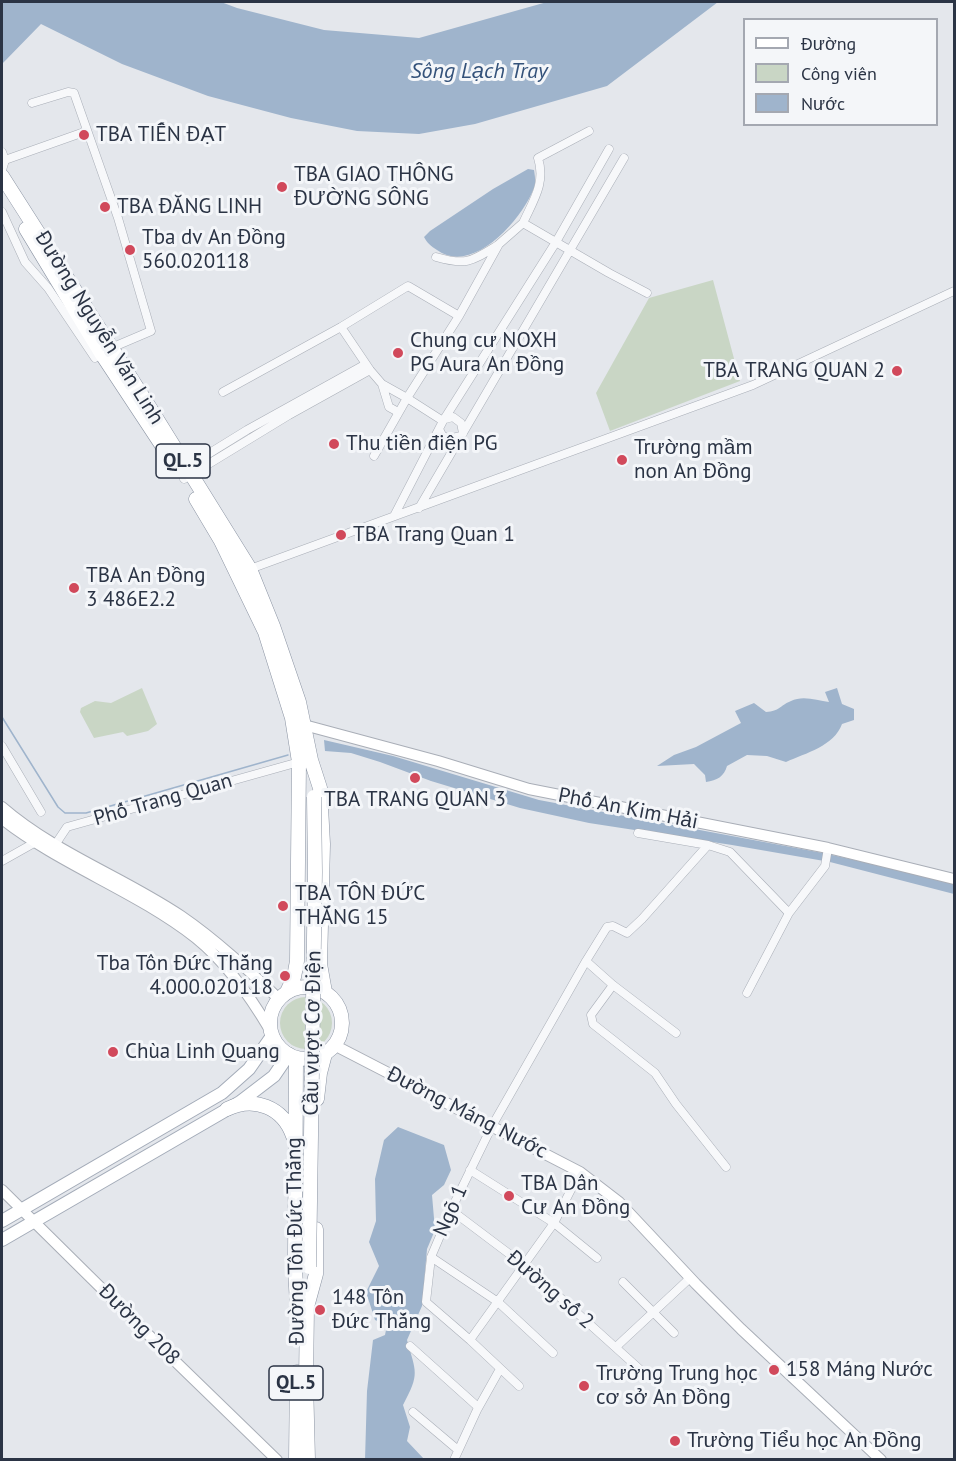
<!DOCTYPE html>
<html>
<head>
<meta charset="utf-8">
<style>
  body { margin:0 }
  #map { position:relative; width:956px; height:1461px; overflow:hidden; background:#e4e7ec; font-family:"PT Sans",sans-serif }
  canvas { display:block }
  .frame { position:absolute; inset:0; border:3px solid #2b3445; pointer-events:none }
  .legend { position:absolute; left:743px; top:18px; width:195px; height:108px; box-sizing:border-box; background:#f4f6f9; border:2px solid #a4a8b1; margin:0; padding:8px 10px; list-style:none; font-size:18px; color:#2b3445 }
  .legend li { display:flex; align-items:center; gap:12px; height:30px }
  .legend b { width:30px; border:2px solid #a4a8b1 }
</style>
</head>
<body>
<div id="map">
<canvas width="956" height="1461"></canvas>
<div class="frame"></div>
<ul class="legend">
<li><b style="height:8px;background:#fff"></b>Đường</li>
<li><b style="height:16px;background:#c9d6c5"></b>Công viên</li>
<li><b style="height:16px;background:#9fb4cc"></b>Nước</li>
</ul>
</div>
<script>
const g = document.querySelector('canvas').getContext('2d');
g.lineJoin = 'round';
function fill(path, color) {
  g.fillStyle = color;
  g.fill(path, 'evenodd');
}
function strokePath(path, color, width, dash) {
  g.strokeStyle = color;
  g.lineWidth = width;
  g.lineCap = dash ? 'butt' : 'round';
  g.setLineDash(dash || []);
  g.stroke(path);
}
function label(font, color, halo, rows, align = 'center') {
  g.font = font + ' "PT Sans",sans-serif';
  g.lineWidth = 6;
  g.setLineDash([]);
  g.textBaseline = 'middle';
  g.strokeStyle = halo;
  g.fillStyle = color;
  for (const [text, x, y, turn = 0] of rows) {
    g.save();
    g.translate(x, y);
    g.rotate((+turn || 0) * Math.PI / 180);
    g.textAlign = isNaN(turn) ? turn : align;
    if (halo) g.strokeText(text, 0, 0);
    g.fillText(text, 0, 0);
    g.restore();
  }
}
const green = new Path2D(`
  M 713,280 L 740,381 L 610,431 L 596,393 L 649,298 Z
  M 142,688 L 157,724 L 148,731 L 127,736 L 123,732 L 94,738 L 80,712 L 81,708 L 95,701 L 111,703 Z
  M280 1023a26 26 0 1 1 52 0a26 26 0 1 1-52 0Z`);
const water = new Path2D(`
  M 2,2 L 221,2 L 237,8 L 324,30 L 419,38 L 547,2 L 718,2 L 607,86 L 475,124 L 419,134 L 357,131 L 291,118 L 208,96 L 122,64 L 41,24 L 2,64 Z
  M 528,169 L 534,170 C 535,176 536,183 534,188 C 522,220 472,276 437,250 C 431,246 427,243 424,237 L 430,231 L 493,189 Z
  M 837,688 L 842,704 L 854,709 L 854,720 L 842,724 C 834,746 806,753 786,762 L 767,756 L 747,755 L 727,766 C 724,777 717,780 706,782 L 705,775 L 694,764 L 657,766 L 674,755 L 696,747 L 741,723 L 735,711 L 754,703 L 766,712 C 780,711 779,706 791,701 C 802,695 817,700 829,702 L 825,692 Z
  M 324,740 L 393,756 L 539,800 L 823,853 L 954,882 L 954,894 L 830,862 L 732,845 L 589,823 L 520,808 L 431,781 L 380,762 L 351,753 L 325,751 Z
  M 398,1127 L 444,1145 L 451,1170 L 444,1185 L 432,1195 L 435,1230 L 427,1249 L 422,1306 L 407,1340 C 416,1373 420,1373 403,1405 L 410,1427 L 407,1441 L 424,1459 L 365,1460 L 367,1391 L 373,1340 L 385,1335 L 387,1325 L 375,1320 L 366,1292 L 379,1266 L 369,1242 L 376,1221 L 375,1179 L 384,1140 Z`);
const stream = new Path2D(`
  M 2,717 L 58,807 L 65,813 L 86,813 L 288,755`);
const street = new Path2D(`
  M 32,103 L 68,92 L 74,93 L 118,218 L 151,331 L 111,348
  M 2,152 L 5,160 L 2,170
  M 5,160 L 87,131
  M 2,212 L 25,262 L 48,288 L 95,358
  M 523,223 C 533,201 546,183 538,158 L 589,131
  M 436,257 C 467,266 472,261 498,245
  M 459,316 L 499,244 L 523,223 L 609,273 L 647,293
  M 341,327 L 370,370 L 382,384 L 407,398 L 374,456
  M 382,384 L 389,407 L 398,412
  M 223,392 L 341,327 L 408,286 L 459,316 L 407,398 L 443,421
  M 445,419 L 453,417 L 461,423 L 463,433
  M 439,429 L 442,435 L 448,439 L 461,436
  M 179,472 L 247,430 L 366,364
  M 184,479 L 289,415 L 370,370
  M 419,508 L 624,158
  M 394,516 L 443,421 L 556,242 L 609,149
  M 250,569 L 753,385 L 954,291
  M 2,746 L 41,812
  M 638,833 L 708,845
  M 52,845 L 55,845 L 67,827 L 299,762
  M 2,861 L 34,843 L 37,843
  M 613,985 L 591,1015 L 593,1024 L 655,1073 L 676,1104 L 726,1167
  M 747,993 L 789,913 L 825,866 L 828,848
  M 676,1033 L 613,985 L 586,961 L 607,927 L 613,926 L 627,933 L 642,919 L 708,845 L 730,852 L 789,913
  M 470,1170 L 554,1223 L 597,1258
  M 451,1210 L 524,1265 L 645,1374
  M 431,1257 L 498,1302 L 553,1353
  M 623,1282 L 674,1333
  M 470,1340 L 554,1223 L 580,1172
  M 410,1346 L 478,1407
  M 616,1347 L 690,1278
  M 519,1386 L 470,1340 L 426,1302 L 431,1257 L 451,1210 L 492,1126 L 586,961
  M 413,1412 L 458,1450
  M 454,1460 L 477,1410 L 500,1369`);
const secondary = new Path2D(`
  M 304,725 L 438,761 L 529,789 L 828,848 L 954,879
  M 2,807 C 55,853 123,877 181,916 C 216,940 248,970 279,999
  M 2,819 C 62,866 136,891 196,938 C 227,963 250,996 270,1030
  M 334,1045 L 580,1172 L 619,1202 L 696,1284 L 741,1329 L 881,1460
  M 2,1190 L 178,1364 L 277,1460`);
const primary = new Path2D(`
  M 2,1221 L 222,1093 L 249,1069 L 272,1036
  M 2,1240 L 240,1102 L 274,1076 L 289,1054`);
const highway = new Path2D(`
  M 2,176 L 150,408 L 250,569 L 273,626 L 299,702 L 311,760 L 320,788 L 323,844 L 320,964 L 325,992
  M 26,229 L 101,353 L 163,447
  M 196,499 L 221,541 L 265,632 L 292,718 L 299,762 L 297,961 L 294,977 L 287,992
  M270 1023a36 36 0 1 1 72 0a36 36 0 1 1-72 0Z
  M 296,1058 L 295,1268 L 298,1322
  M 317,1099 L 320,1073 L 325,1054
  M 227,1109 C 254,1096 283,1107 293,1136
  M 296,1460 L 297,1372
  M 308,1460 L 306,1381 L 307,1307 L 316,1274 L 316,1229`);
const highwayBridge = new Path2D(`
  M 309,1267 L 315,872 L 314,797`);
const markers = [
  [84,135,6,"#d1495b"],
  [282,187,6,"#d1495b"],
  [105,207,6,"#d1495b"],
  [130,250,6,"#d1495b"],
  [398,353,6,"#d1495b"],
  [897,371,6,"#d1495b"],
  [334,444,6,"#d1495b"],
  [622,460,6,"#d1495b"],
  [341,535,6,"#d1495b"],
  [74,588,6,"#d1495b"],
  [415,778,6,"#d1495b"],
  [283,906,6,"#d1495b"],
  [285,976,6,"#d1495b"],
  [113,1052,6,"#d1495b"],
  [509,1196,6,"#d1495b"],
  [320,1310,6,"#d1495b"],
  [774,1370,6,"#d1495b"],
  [584,1386,6,"#d1495b"],
  [675,1441,6,"#d1495b"]
];
const shields = [
  [183,461,54],
  [296,1383,54]
];
const shieldNames = [
  ["QL.5",183,461],
  ["QL.5",296,1383]
];
const poiNames = [
  ["TBA TIẾN ĐẠT",96,135],
  ["TBA GIAO THÔNG",294,175],
  ["ĐƯỜNG SÔNG",294,199],
  ["TBA ĐĂNG LINH",117,207],
  ["Tba dv An Đồng",142,238],
  ["560.020118",142,262],
  ["Chung cư NOXH",410,341],
  ["PG Aura An Đồng",410,365],
  ["TBA TRANG QUAN 2",885,371,"right"],
  ["Thu tiền điện PG",346,444],
  ["Trường mầm",634,448],
  ["non An Đồng",634,472],
  ["TBA Trang Quan 1",353,535],
  ["TBA An Đồng",86,576],
  ["3 486E2.2",86,600],
  ["TBA TRANG QUAN 3",415,800,"center"],
  ["TBA TÔN ĐỨC",295,894],
  ["THẮNG 15",295,918],
  ["Tba Tôn Đức Thắng",273,964,"right"],
  ["4.000.020118",273,988,"right"],
  ["Chùa Linh Quang",125,1052],
  ["TBA Dân",521,1184],
  ["Cư An Đồng",521,1208],
  ["148 Tôn",332,1298],
  ["Đức Thắng",332,1322],
  ["158 Máng Nước",786,1370],
  ["Trường Trung học",596,1374],
  ["cơ sở An Đồng",596,1398],
  ["Trường Tiểu học An Đồng",687,1441]
];
const streetNames = [
  ["Đường Nguyễn Văn Linh",99,328,58],
  ["Phố Trang Quan",163,800,-16],
  ["Phố An Kim Hải",628,809,11],
  ["Cầu vượt Cơ Điện",313,1033,-89],
  ["Đường Máng Nước",467,1113,27],
  ["Ngõ 1",451,1211,-66],
  ["Đường Tôn Đức Thắng",296,1241,-91],
  ["Đường số 2",550,1290,41],
  ["Đường 208",139,1325,45]
];
const waterNames = [
  ["Sông Lạch Tray",479,72]
];
fill(green, '#c9d6c5');
fill(water, '#9fb4cc');
strokePath(stream, '#9fb4cc', 1.5);
strokePath(street, '#a9aeb7', 9);
strokePath(secondary, '#a9aeb7', 12);
strokePath(primary, '#a3abb8', 14);
strokePath(highway, '#8b94a3', 15);
strokePath(street, '#f7f8fa', 8);
strokePath(secondary, '#fff', 10);
strokePath(primary, '#fff', 12);
strokePath(highway, '#fff', 14);
strokePath(highwayBridge, '#8b94a3', 15, []);
strokePath(highwayBridge, '#fff', 14);
for (const [x, y, r, color] of markers) {
  const dot = new Path2D();
  dot.arc(x, y, r, 0, 2 * Math.PI);
  g.fillStyle = color;
  g.fill(dot);
  strokePath(dot, '#f4f6f9', 2);
}
for (const [x, y, w] of shields) {
  const box = new Path2D();
  box.roundRect(x - w / 2, y - 17, w, 34, 4.5);
  g.fillStyle = '#f4f6f9';
  g.fill(box);
  strokePath(box, '#2b3445', 1.5);
}
label('bold 20px', '#2b3445', null, shieldNames);
label('21px', '#2b3445', '#f4f6f9', poiNames, 'left');
label('21px', '#2b3445', '#f4f6f9', streetNames);
label('italic 22px', '#34527a', '#f4f6f9', waterNames);
</script>
</body>
</html>
